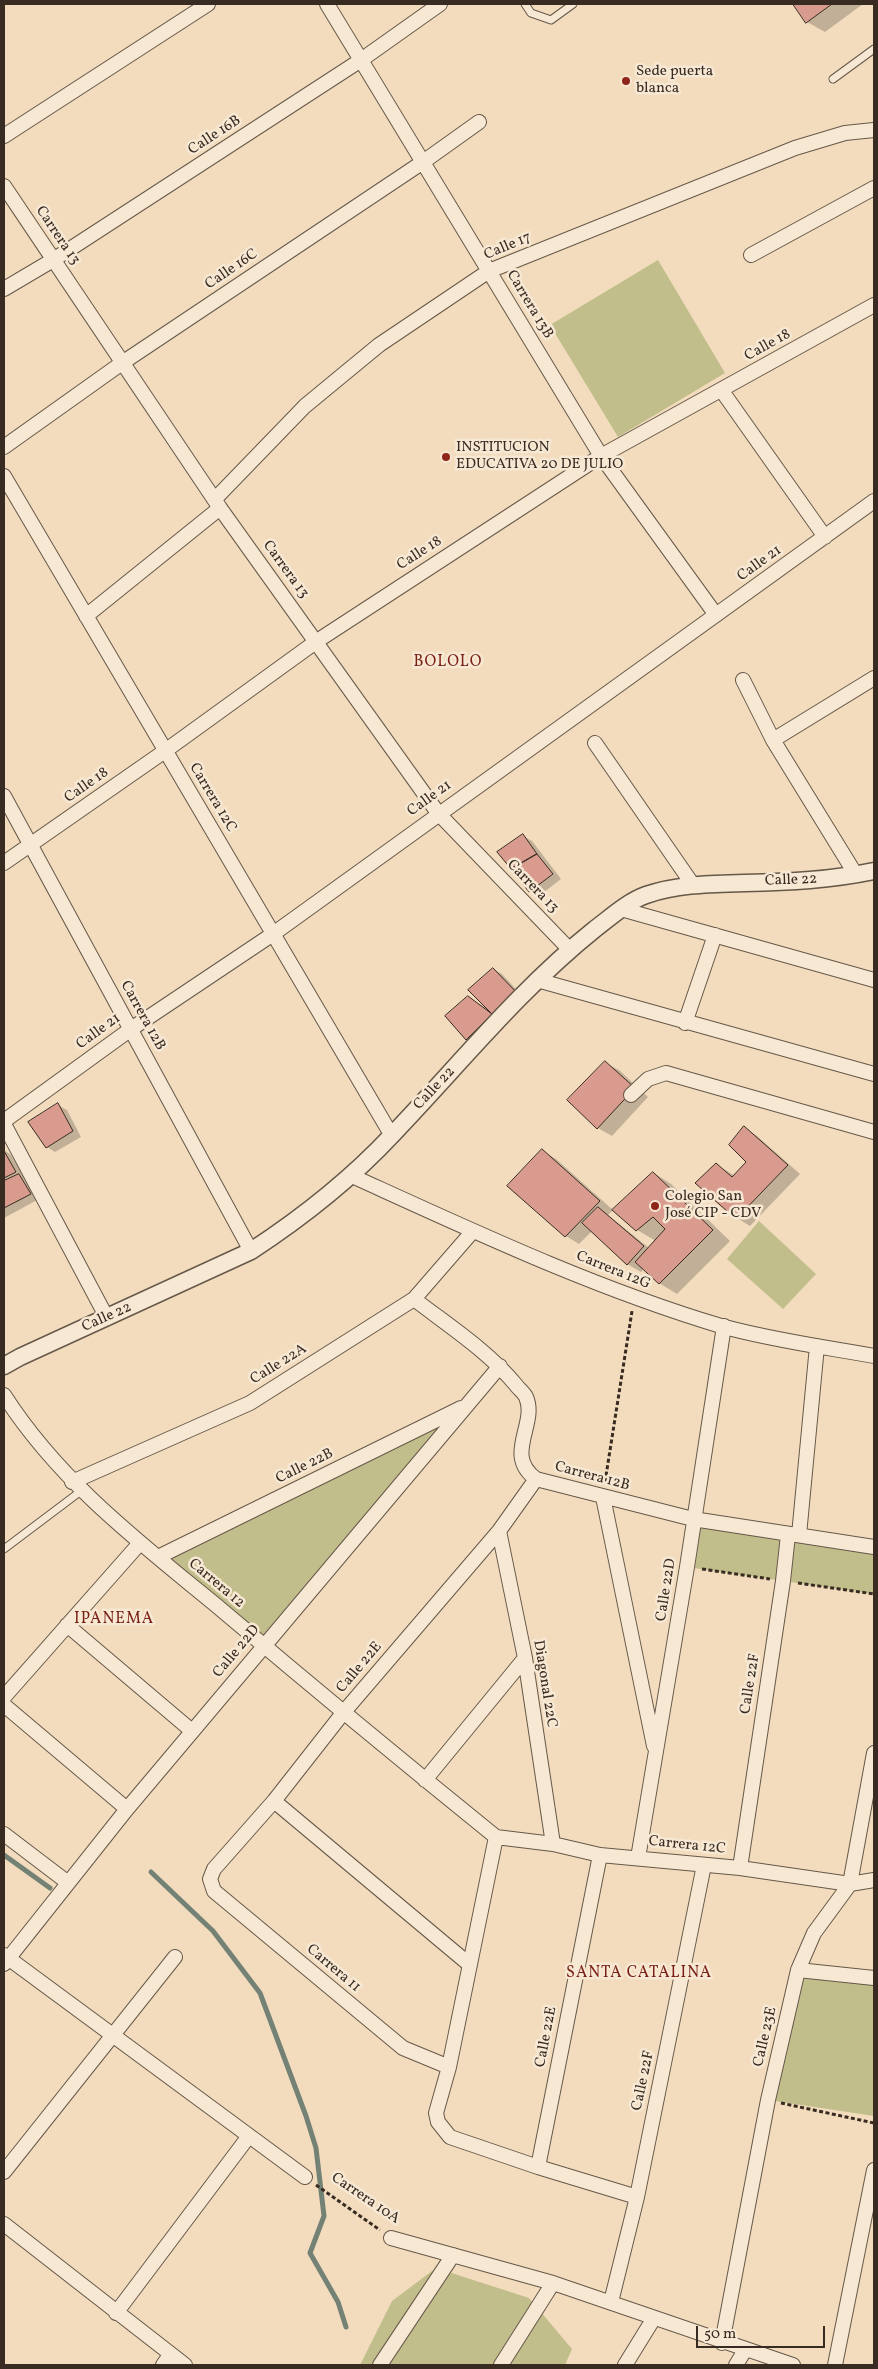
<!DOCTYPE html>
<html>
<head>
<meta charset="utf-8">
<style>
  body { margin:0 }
  #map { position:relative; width:878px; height:2369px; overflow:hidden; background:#f2dcbd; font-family:Vollkorn,serif }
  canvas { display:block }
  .frame { position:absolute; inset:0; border:5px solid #382c22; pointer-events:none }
  .scale { position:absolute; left:696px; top:2326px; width:129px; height:22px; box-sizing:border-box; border:2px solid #382c22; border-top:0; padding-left:6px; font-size:15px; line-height:18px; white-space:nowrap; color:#382c22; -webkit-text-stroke:4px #f7e8d4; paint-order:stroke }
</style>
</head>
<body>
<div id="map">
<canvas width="878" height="2369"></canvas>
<div class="frame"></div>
<div class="scale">50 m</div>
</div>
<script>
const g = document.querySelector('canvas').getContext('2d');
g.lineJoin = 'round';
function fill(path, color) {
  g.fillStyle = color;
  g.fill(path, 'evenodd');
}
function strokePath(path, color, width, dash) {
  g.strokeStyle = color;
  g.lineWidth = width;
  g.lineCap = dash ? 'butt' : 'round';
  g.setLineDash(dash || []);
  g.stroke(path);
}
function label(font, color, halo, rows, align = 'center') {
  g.font = font + ' Vollkorn,serif';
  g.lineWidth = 5;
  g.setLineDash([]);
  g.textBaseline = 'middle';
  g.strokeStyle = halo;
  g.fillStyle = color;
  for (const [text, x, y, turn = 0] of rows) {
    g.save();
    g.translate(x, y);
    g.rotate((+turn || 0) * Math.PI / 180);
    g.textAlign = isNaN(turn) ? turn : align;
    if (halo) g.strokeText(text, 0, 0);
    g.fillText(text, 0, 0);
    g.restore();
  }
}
const green = new Path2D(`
  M 658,260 L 725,373 L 618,437 L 550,325 Z
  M 759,1221 L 816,1274 L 783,1309 L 727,1259 Z
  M 466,1405 L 263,1646 L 158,1557 Z
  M 693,1519 L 874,1547 L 874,1594 L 687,1567 Z
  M 798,1970 L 874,1978 L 874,2116 L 768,2100 Z
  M 436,2268 L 529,2298 L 572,2349 L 565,2365 L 360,2365 L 392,2301 Z`);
const shadow = new Path2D(`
  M 794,4 L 863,4 L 825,32 L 807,22 Z
  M 523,836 L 532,841 L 561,879 L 539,896 L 530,891 Z
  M 493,969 L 502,974 L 526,1000 L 475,1044 L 466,1039 L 468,997 L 486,1008 Z
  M 605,1063 L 619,1070 L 648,1097 L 612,1136 L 598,1128 L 568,1100 Z
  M 58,1105 L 67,1110 L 81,1137 L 55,1152 L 47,1147 Z
  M 744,1128 L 757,1136 L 800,1174 L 750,1226 L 737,1218 L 717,1165 L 735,1176 L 748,1161 Z
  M 4,1150 L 10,1154 L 39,1199 L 4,1218 Z
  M 543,1151 L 556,1159 L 613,1210 L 608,1215 L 649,1248 L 656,1241 L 637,1230 L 654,1173 L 671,1184 L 730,1241 L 677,1294 L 659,1283 L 644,1268 L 641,1272 L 627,1264 L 592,1231 L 579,1244 L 566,1236 Z`);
const stream = new Path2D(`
  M 4,1855 L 50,1888
  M 151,1872 L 213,1931 L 260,1993 L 306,2116 L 316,2148 L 324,2216 L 310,2253 L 338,2302 L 346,2327`);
const building = new Path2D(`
  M 793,4 L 832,4 L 806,23 Z
  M 523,834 L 537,854 L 511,869 L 497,852 Z
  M 537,854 L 553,874 L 529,892 L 511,869 Z
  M 493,968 L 518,994 L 492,1014 L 468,990 Z
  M 468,996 L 492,1014 L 466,1040 L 445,1016 Z
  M 605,1061 L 635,1088 L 597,1129 L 567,1100 Z
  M 58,1103 L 73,1131 L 46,1148 L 28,1122 Z
  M 744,1126 L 788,1165 L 736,1219 L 695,1183 L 716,1163 L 732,1177 L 746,1162 L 729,1145 Z
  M 542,1149 L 600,1201 L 565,1237 L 507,1186 Z
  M 4,1151 L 16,1172 L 4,1178 Z
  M 653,1172 L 713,1230 L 659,1284 L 635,1262 L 665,1229 L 653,1217 L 636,1231 L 612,1210 Z
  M 19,1174 L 31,1194 L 4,1208 L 4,1181 Z
  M 598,1207 L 644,1246 L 627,1265 L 582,1223 Z`);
const path = new Path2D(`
  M 605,1482 L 632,1311
  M 702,1569 L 770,1579
  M 798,1583 L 874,1594
  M 781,2103 L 874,2123
  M 316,2185 L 380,2230`);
const service = new Path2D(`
  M 525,4 L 531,13 L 551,20 L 573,4
  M 833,79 L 874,49
  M 4,1549 L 81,1491`);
const minor = new Path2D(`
  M 327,4 L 601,456 L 716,615
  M 4,136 L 208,4
  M 4,186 L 220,508 L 438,813 L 570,950
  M 751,255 L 874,188
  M 4,289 L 53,260 L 361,60 L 440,4
  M 722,391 L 825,537
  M 4,447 L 122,363 L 423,162 L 479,122
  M 4,476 L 392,1136
  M 215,499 L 305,406 L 379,345 L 489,271 L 795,148 L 845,133 L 874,130
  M 86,616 L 220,508
  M 743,680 L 773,740 L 856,875
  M 773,740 L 874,678
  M 595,743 L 693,885
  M 4,796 L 251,1251
  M 4,863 L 165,751 L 317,641 L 601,456 L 874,305
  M 621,909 L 874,980
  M 537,980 L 874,1074
  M 685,1023 L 715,935
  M 631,1095 L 648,1079 L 666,1073 L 874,1132
  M 4,1121 L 131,1029 L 273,934 L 874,501
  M 4,1124 L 107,1318
  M 352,1176 C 473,1231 594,1288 721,1326 C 771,1340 824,1347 874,1356
  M 414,1299 C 449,1326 488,1351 516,1385 C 519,1389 524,1393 526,1397 C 538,1424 503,1455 536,1479 L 693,1519 L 874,1547
  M 4,1395 C 59,1481 139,1542 217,1606 C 309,1684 402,1761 496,1837
  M 72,1482 L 250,1403 L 414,1299 L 473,1231
  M 603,1497 L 654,1746
  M 499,1531 L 525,1658 L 553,1844
  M 799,1535 L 817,1346
  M 158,1557 L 461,1408
  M 67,1625 L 192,1731
  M 4,1697 L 140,1543
  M 4,1705 L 127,1809
  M 425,1780 L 525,1658
  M 274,1801 L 470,1965
  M 4,1834 L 67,1882
  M 496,1837 L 449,2067 L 436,2113 L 438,2122 L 450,2137 L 538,2167 L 637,2197
  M 496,1837 L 553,1844 L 600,1855 L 740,1868 L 850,1884 L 874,1880
  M 638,1858 L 687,1567 L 724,1326
  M 740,1868 L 783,1581 L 788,1535
  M 4,1955 L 305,2177
  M 4,1964 L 127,1809 L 500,1366
  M 798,1970 L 874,1978
  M 449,2067 L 403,2048 L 214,1891 L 210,1879 L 214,1869 L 274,1801 L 343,1713 L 499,1531 L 536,1479
  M 538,2167 L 600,1855
  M 4,2172 L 175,1957
  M 4,2224 L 185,2365
  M 391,2238 L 553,2283 L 793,2365
  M 611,2302 L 637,2197 L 704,1865
  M 116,2313 L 249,2136
  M 722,2343 L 768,2100 L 798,1970 L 814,1933 L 850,1884 L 874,1753
  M 163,2365 L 170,2355
  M 380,2365 L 453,2255
  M 501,2365 L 553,2283
  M 625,2365 L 654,2318
  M 736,2365 L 745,2350
  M 835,2365 L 874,2170`);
const tertiary = new Path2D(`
  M 4,1366 L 20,1357 L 251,1251 C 303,1217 351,1179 393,1134 C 459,1065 520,989 595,929 C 611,917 627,902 646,895 C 678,884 711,884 745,883 C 789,882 831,880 874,871`);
const markers = [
  [626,81,5,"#8f2418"],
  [446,457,5,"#8f2418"],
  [655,1206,5,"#8f2418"]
];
const poiNames = [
  ["Sede puerta",636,72],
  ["blanca",636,89],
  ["INSTITUCION",456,448],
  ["EDUCATIVA 20 DE JULIO",456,465],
  ["Colegio San",665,1197],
  ["José CIP - CDV",665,1214]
];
const streetNames = [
  ["Calle 16B",215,136,-33],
  ["Carrera 13",57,236,56],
  ["Calle 17",508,247,-23],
  ["Calle 16C",232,270,-34],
  ["Carrera 13B",529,305,59],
  ["Calle 18",768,346,-29],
  ["Calle 18",420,554,-33],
  ["Calle 21",760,564,-36],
  ["Carrera 13",285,570,54],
  ["Calle 18",87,786,-35],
  ["Carrera 12C",212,798,59],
  ["Calle 21",430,799,-36],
  ["Calle 22",791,881,-2],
  ["Carrera 13",532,887,46],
  ["Carrera 12B",142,1016,61],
  ["Calle 21",99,1032,-36],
  ["Calle 22",435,1089,-47],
  ["Carrera 12G",613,1271,22],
  ["Calle 22",107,1318,-24],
  ["Calle 22A",279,1365,-32],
  ["Calle 22B",305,1467,-26],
  ["Carrera 12B",592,1477,15],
  ["Carrera 12",216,1584,40],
  ["Calle 22D",667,1590,-81],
  ["Calle 22D",237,1652,-50],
  ["Calle 22E",360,1668,-50],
  ["Diagonal 22C",544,1684,81],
  ["Calle 22F",751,1684,-81],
  ["Carrera 12C",687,1846,6],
  ["Carrera 11",333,1969,40],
  ["Calle 22E",547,2037,-79],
  ["Calle 23E",766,2037,-77],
  ["Calle 22F",644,2081,-78],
  ["Carrera 10A",365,2199,34]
];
const neighbourhoodNames = [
  ["BOLOLO",448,663],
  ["IPANEMA",114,1620],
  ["SANTA CATALINA",639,1974]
];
fill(green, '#c2be8c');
fill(shadow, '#0003');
strokePath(stream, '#748275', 5);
fill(building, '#d89b8e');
strokePath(building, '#382c22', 1);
strokePath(service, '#665849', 9);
strokePath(minor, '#665849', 16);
strokePath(tertiary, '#665849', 19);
strokePath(path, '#382c22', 3, [4, 2.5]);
strokePath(service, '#f7e8d4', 7);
strokePath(minor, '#f7e8d4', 14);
strokePath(tertiary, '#f7e8d4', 16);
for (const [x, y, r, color] of markers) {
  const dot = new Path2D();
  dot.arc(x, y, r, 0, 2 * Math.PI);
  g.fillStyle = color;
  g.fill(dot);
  strokePath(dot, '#f7e8d4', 2);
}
label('15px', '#382c22', '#f7e8d4', poiNames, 'left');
label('15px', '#382c22', '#f7e8d4', streetNames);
g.letterSpacing = '1px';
label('16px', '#7a1f14', '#f7e8d4', neighbourhoodNames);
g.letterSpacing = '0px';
</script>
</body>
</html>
